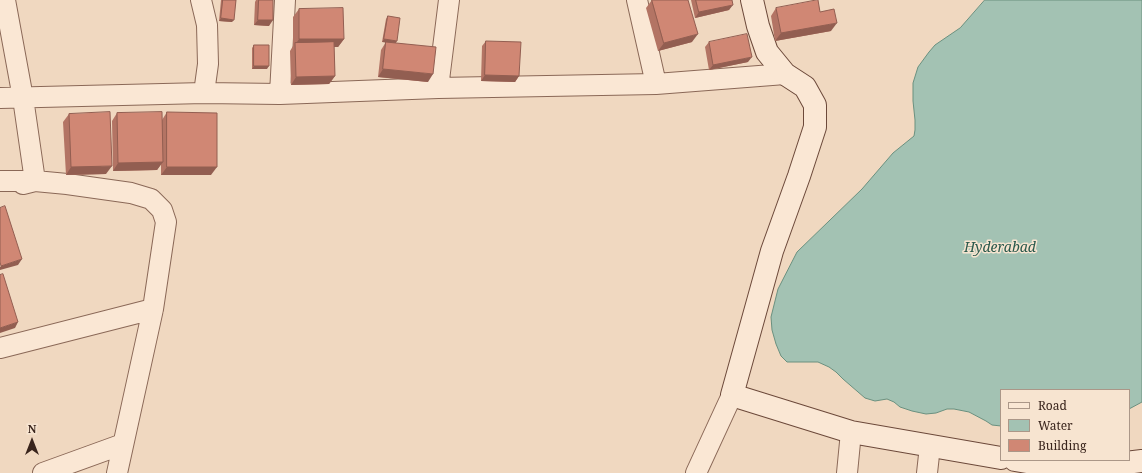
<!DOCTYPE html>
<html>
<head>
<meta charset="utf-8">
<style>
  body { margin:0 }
  #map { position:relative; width:1142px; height:473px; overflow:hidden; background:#f0d8c0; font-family:"Noto Serif",serif }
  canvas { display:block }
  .legend { position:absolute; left:1000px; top:389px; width:130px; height:72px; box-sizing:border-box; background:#f7e4d0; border:1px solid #ab9788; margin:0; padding:5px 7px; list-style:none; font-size:12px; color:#39241c }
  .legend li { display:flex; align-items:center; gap:8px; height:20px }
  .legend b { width:20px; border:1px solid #ab9788 }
  .north { position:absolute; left:12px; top:421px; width:40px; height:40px; -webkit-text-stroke:3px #f7e4d0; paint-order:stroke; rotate:0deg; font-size:11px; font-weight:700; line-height:16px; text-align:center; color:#39241c }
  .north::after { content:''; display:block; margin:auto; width:14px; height:18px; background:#39241c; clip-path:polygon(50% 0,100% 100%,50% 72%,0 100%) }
</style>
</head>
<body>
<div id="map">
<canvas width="1142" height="473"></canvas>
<ul class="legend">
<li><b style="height:5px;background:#fae7d4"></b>Road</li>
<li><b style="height:11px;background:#a3c2b3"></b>Water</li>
<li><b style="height:11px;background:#d08774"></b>Building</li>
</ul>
<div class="north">N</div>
</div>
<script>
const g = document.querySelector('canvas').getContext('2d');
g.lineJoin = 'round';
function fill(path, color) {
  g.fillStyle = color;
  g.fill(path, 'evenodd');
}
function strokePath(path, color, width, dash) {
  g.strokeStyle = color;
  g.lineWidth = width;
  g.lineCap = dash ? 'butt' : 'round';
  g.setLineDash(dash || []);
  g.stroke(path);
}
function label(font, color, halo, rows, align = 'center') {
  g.font = font + ' "Noto Serif",serif';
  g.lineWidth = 3;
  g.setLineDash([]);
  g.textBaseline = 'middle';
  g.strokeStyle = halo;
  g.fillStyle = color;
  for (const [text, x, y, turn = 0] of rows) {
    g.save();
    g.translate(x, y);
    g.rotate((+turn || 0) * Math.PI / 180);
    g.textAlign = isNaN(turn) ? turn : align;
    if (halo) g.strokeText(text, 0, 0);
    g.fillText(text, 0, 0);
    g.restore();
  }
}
const water = new Path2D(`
  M 985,0 L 1142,0 L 1142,402 L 1129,409 L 1129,390 L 1001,390 L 1001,426 L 992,425 L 986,421 L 969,412 L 954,409 L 947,409 L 936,413 L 926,414 L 912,411 L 900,407 L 894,402 L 887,399 L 875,401 L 865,398 L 843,379 L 836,372 L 829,367 L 818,362 L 787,362 L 781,356 L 776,344 L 772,330 L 771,317 L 778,289 L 797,252 L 862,189 L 893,153 L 914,136 L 915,130 L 915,120 L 913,101 L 913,83 L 918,67 L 929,52 L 935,45 L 960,28 Z`);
const street = new Path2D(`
  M 5,0 L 23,98 L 35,181 L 23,184
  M 201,0 L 207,25 L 208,64 L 204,93
  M 637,0 L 656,84
  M 438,88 L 449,0
  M 280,94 L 285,0
  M 0,98 L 204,93 L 280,94 L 438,88 L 656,84 L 785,74
  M 0,181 L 35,181 L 67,184 L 131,193 L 151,199 L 162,210 L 166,222 L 153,309 L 117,473
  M 0,348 L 153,309
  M 43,473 L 123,444
  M 696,473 L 732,395
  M 847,473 L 851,432
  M 927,473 L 930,446`);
const secondary = new Path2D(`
  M 752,0 L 758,26 L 767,52 L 785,74 L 805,87 L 815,105 L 815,127 L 799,176 L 772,251 L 732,395 L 851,432 L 1001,458
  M 1015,460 L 1064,468 L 1109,465 L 1142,461`);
const wall = new Path2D(`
  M 221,0 L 236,0 L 232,22 L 219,21 Z
  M 256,0 L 273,0 L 269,26 L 254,25 L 255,2 Z
  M 652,0 L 688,0 L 692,42 L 658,51 L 646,8 Z
  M 691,0 L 732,0 L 729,10 L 695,18 Z
  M 776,8 L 820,12 L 831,31 L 775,41 L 771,16 Z
  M 299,9 L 344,39 L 338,47 L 334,47 L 335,76 L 329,84 L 291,85 L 290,51 L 293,46 L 293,17 Z
  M 388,16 L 396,43 L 428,82 L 378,77 L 381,50 L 386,42 L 382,42 L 386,19 Z
  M 486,41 L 519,76 L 515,82 L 481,81 L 482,46 Z
  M 709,42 L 748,62 L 709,70 L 705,47 Z
  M 254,45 L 267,69 L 252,69 L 252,48 Z
  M 167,112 L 211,175 L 161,175 L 161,164 L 157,170 L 113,171 L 112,121 L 117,113 L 162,120 Z
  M 69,114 L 106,174 L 66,175 L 63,122 Z`);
const shadedWall = new Path2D(`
  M 733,5 L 729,10 L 695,18 L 699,12 Z
  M 221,18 L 234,20 L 232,22 L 219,21 Z
  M 258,20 L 273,20 L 269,26 L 254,25 Z
  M 837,23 L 831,31 L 775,41 L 781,33 Z
  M 698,34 L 692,42 L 658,51 L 664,43 Z
  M 299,39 L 344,39 L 338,47 L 295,47 L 295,45 Z
  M 384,39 L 397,41 L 395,44 L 382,42 Z
  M 752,57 L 748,62 L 709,70 L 713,65 Z
  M 254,66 L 269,66 L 267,69 L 252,69 Z
  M 383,69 L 433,74 L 428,82 L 378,77 Z
  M 485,75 L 519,76 L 515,82 L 481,81 Z
  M 335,76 L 329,84 L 291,85 L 296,77 Z
  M 163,162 L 157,170 L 113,171 L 118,163 Z
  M 112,166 L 106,174 L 66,175 L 71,167 Z
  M 167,167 L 217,167 L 211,175 L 161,175 Z
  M 22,259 L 18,265 L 0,270 L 0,267 L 1,266 Z
  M 18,322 L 15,328 L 0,333 L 0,328 Z`);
const building = new Path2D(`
  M 223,0 L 236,0 L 234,20 L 221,18 Z
  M 259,0 L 273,0 L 273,20 L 258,20 Z
  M 652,0 L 688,0 L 698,34 L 664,43 Z
  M 696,0 L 732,0 L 733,5 L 699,12 Z
  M 818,0 L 820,12 L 834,9 L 837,23 L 781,33 L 776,8 Z
  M 343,8 L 344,39 L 299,39 L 299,9 Z
  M 388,16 L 400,18 L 397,41 L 384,39 Z
  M 747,34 L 752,57 L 713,65 L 709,42 Z
  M 486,41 L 521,42 L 519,76 L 485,75 Z
  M 334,42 L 335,76 L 296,77 L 295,43 Z
  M 386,42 L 436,47 L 433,74 L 383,69 Z
  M 254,45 L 269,45 L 269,66 L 254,66 Z
  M 110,112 L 112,166 L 71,167 L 69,114 Z
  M 162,112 L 163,162 L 118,163 L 117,113 Z
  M 167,112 L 217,113 L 217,167 L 167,167 Z
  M 5,206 L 22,259 L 1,266 L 0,262 L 0,208 Z
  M 3,274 L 18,322 L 0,328 L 0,275 Z`);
const waterNames = [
  ["Hyderabad",1000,248]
];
fill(water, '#a3c2b3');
strokePath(water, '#6a907f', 1);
strokePath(street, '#8a6857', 22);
strokePath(secondary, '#6c493a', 24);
strokePath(street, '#fae7d4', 20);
strokePath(secondary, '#fae7d4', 22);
fill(wall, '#b37464');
fill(shadedWall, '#925e51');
fill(building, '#d08774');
strokePath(building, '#925e51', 1);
label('italic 14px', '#2b5a4d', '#f7e4d0', waterNames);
</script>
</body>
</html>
